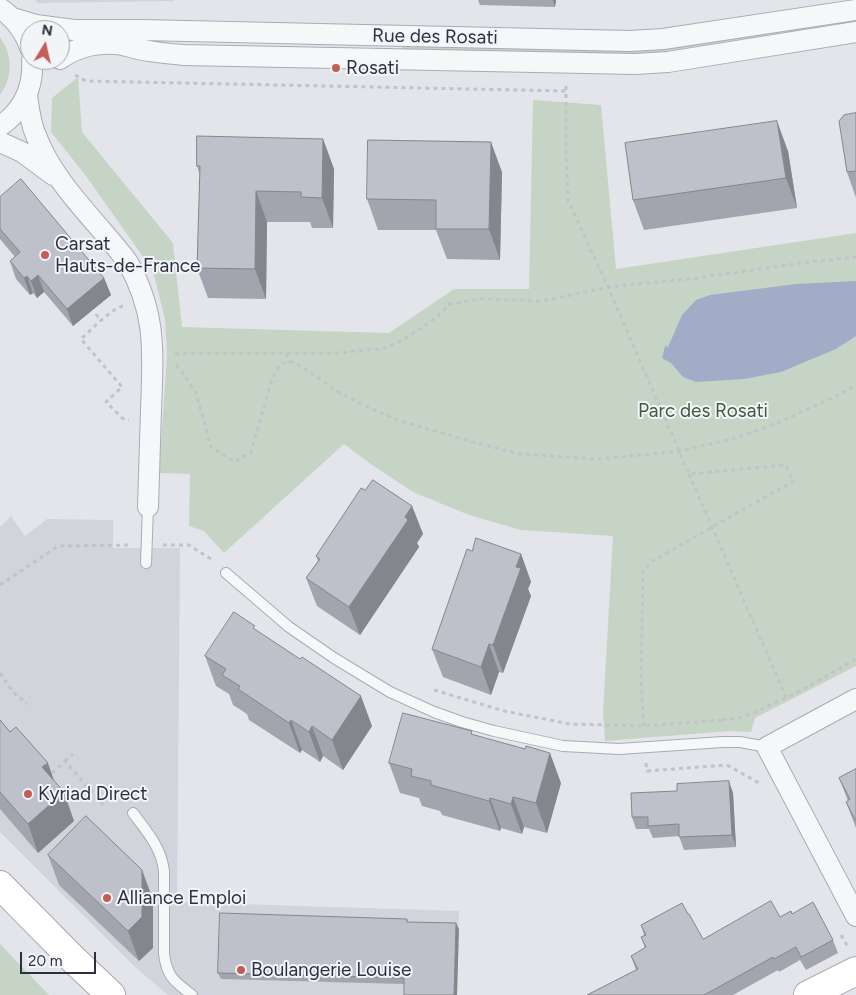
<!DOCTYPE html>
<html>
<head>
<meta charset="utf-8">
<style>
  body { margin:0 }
  #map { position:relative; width:856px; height:995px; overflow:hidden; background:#e4e5ea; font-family:Figtree,sans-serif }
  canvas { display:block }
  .north { position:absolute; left:20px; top:20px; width:50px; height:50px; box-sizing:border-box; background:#f3f4f8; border:1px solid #a4a6af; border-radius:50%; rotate:9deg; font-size:14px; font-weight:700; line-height:20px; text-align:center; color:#2d3041 }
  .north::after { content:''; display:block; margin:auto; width:18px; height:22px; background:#c35d55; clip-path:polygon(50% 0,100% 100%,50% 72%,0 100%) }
  .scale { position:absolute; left:20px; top:952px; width:76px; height:22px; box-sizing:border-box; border:2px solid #2d3041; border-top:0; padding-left:6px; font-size:15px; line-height:18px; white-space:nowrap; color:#2d3041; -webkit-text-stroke:4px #f3f4f8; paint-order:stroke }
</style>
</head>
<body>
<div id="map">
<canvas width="856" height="995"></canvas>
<div class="north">N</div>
<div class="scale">20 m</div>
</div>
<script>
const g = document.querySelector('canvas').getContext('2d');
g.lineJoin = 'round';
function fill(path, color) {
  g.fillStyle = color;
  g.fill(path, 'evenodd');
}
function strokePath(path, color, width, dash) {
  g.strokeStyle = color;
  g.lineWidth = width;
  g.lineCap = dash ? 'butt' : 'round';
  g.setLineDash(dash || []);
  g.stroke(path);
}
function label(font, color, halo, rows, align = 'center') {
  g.font = font + ' Figtree,sans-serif';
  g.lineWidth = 4;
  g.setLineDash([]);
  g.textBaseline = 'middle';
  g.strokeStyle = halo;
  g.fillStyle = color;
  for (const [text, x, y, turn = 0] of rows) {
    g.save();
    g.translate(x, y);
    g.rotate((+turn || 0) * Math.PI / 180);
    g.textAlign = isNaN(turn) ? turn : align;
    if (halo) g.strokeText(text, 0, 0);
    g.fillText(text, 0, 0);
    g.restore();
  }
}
const built = new Path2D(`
  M 36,0 L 174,0 L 174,1 L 37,3 Z
  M 11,516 L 25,536 L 47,519 L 113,520 L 113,548 L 180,548 L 177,902 L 459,911 L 457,995 L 168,995 L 135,967 L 0,832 L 0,527 Z`);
const green = new Path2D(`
  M 833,19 L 835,28 L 663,54 L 403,51 L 402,42 L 616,47 Z
  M 0,37 C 13,55 13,78 0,95 Z
  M 78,77 L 82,132 L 173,243 L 182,327 L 389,333 L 454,289 L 529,289 L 533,100 L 601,105 L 616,269 L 856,233 L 856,666 L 755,718 L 751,732 L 730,731 L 605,741 L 603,712 L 613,536 L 521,530 L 469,515 L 413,492 L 372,465 L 344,444 L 224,553 L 204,531 L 189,526 L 190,474 L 159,473 L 167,355 L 165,319 L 153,271 L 86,176 L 51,132 L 52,98 Z
  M 0,944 L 49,995 L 0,995 Z`);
const water = new Path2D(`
  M 856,281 L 856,336 L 836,349 L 781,372 L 744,379 L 696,382 L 683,377 L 671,363 L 662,358 L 665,346 L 668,347 L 682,315 L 696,300 L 710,295 L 796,284 Z`);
const path = new Path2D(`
  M 75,75 L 86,81 L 566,91
  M 566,86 L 566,155 L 568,200 L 608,287 L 689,474 L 785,465 L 794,481 L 712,527 L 651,562 L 643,571 L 641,679 L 644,730
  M 123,306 C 111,309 91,330 81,339 L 122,387 L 106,402 L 122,418 L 129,420
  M 96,314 L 101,321
  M 286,353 L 289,363
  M 175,354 L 195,353 L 337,353 L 385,348 L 405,339 L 438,316 L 450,304 L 483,299 L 543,301 L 608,287 L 697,278 L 808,262 L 856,257
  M 176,365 L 182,372 L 196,393 L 211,447 L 235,462 L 251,452 L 272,379 L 279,367 L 283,363 L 293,362 L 307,370 L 340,393 L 361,404 L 400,421 L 473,442 L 520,454 L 599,459 L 680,451 L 732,439 L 778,423 L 840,394 L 856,385
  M 689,474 L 786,697
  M 163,545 L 189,545 L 214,561
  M 0,585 L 58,546 L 129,545
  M 0,673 L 13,692 L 27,704
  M 434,690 L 504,711 L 570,724 L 644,726 L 722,720 L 722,724
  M 722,720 L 739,718 L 756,712 L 802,690 L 856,659
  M 65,761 L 73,754
  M 646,763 L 647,771 L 727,765
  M 727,765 L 759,783
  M 52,773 L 65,761 L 104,806
  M 841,935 L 848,947`);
const lane = new Path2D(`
  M 146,563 L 148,507
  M 226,573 L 289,627 L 334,658 L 390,692 L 434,712 L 462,722 L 494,731 L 563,746 L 619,749 L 723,742 L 740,742 L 767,747
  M 133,813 C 147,832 161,847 164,871 L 164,954 C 167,977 174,981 192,995`);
const street = new Path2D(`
  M 0,8 C 14,18 25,31 30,48
  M 13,18 L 36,25 L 74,30 L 142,30 L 630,41 L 663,39 L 856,10
  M 60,59 C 78,46 101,41 123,45 C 131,47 140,50 149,51 C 160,53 172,54 184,55 L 635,64 L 668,62 L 856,32
  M 27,95 C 29,108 30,121 35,133 C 53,183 95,219 127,261 C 157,313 153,353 151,410 C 150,442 149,475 148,507
  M 0,126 C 23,111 34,87 32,60
  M 0,142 L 22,152 L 53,175
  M 856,699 L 767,747 L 856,916`);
const secondary = new Path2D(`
  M 808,995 L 856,971`);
const primary = new Path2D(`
  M 0,885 L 73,959 L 111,995`);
const wall = new Path2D(`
  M 478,0 L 556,0 L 555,7 L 480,5 Z
  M 856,113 L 856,198 L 847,172 Z
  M 323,139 L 334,169 L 333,228 L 312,228 L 310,222 L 267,222 L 266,299 L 208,298 L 197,268 L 200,175 L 197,166 Z
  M 788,151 L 797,208 L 644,230 L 633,200 Z
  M 502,172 L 500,260 L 447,259 L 436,230 L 378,230 L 367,199 Z
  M 0,197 L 104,278 L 111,295 L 73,326 L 44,292 L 37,298 L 33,293 L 30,295 L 16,279 L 10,261 L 15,257 L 0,239 Z
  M 412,506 L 423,534 L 417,543 L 419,547 L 360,635 L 317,606 L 306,578 L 318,561 L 316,556 Z
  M 472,551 L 521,554 L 531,582 L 528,589 L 531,596 L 503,673 L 499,672 L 491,695 L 443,677 L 432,649 Z
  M 257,631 L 372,726 L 343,770 L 323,756 L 320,762 L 302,750 L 300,753 L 249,720 L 247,714 L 233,705 L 229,694 L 216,686 L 205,656 Z
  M 0,720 L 54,782 L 74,821 L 38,853 L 0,809 Z
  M 473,735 L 561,783 L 547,833 L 524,827 L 522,834 L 501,828 L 500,831 L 442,815 L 440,811 L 422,806 L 419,798 L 400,793 L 389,763 Z
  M 856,769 L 856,828 L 846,802 L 848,801 L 839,778 Z
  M 733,793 L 736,847 L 684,850 L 679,836 L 653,838 L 649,829 L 636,829 L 632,817 Z
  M 48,855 L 142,870 L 153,900 L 153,948 L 139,961 L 59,885 Z
  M 688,914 L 703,939 L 792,914 L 833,940 L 838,953 L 806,970 L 800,960 L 779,972 L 778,970 L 733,995 L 587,995 L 636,970 L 631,956 L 645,948 L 641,937 L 644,935 L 641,925 Z
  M 407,919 L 408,922 L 459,929 L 404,984 L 221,979 L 218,973 Z`);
const shadedWall = new Path2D(`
  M 553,0 L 556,0 L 555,7 Z
  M 777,121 L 788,151 L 797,208 L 786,178 Z
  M 323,139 L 334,169 L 333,228 L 322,198 Z
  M 491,142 L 502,172 L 500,260 L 489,229 Z
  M 256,191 L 267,222 L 266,299 L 255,269 Z
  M 38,275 L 44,292 L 37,298 L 31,281 Z
  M 27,276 L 33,293 L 30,295 L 24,278 Z
  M 104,278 L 111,295 L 73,326 L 67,309 Z
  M 412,506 L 423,534 L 417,543 L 419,547 L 360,635 L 349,607 Z
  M 521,554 L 531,582 L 528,589 L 531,596 L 503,673 L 493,645 L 516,567 Z
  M 489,644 L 499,672 L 491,695 L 481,667 Z
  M 361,696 L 372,726 L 343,770 L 332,740 Z
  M 291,720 L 302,750 L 300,753 L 289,723 Z
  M 312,726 L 323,756 L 320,762 L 309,732 Z
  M 550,753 L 561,783 L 547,833 L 536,803 Z
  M 48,763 L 58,792 L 42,767 Z
  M 729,781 L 733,793 L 736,847 L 732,835 Z
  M 64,792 L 74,821 L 38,853 L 28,824 Z
  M 513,797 L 524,827 L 522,834 L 511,804 Z
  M 490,798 L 501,828 L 500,831 L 489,801 Z
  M 142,870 L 153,900 L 153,948 L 139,961 L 128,931 Z
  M 456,923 L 459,929 L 457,995 L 454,995 Z`);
const building = new Path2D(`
  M 856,113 L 856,171 L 847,172 L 839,121 L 844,115 Z
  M 777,121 L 786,178 L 633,200 L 625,143 Z
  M 197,136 L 323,139 L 322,198 L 301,197 L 301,192 L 256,191 L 255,269 L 197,268 L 200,166 L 197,166 Z
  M 368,140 L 491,142 L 489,229 L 436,229 L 436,200 L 367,199 Z
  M 21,179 L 104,278 L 67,309 L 38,275 L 31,281 L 27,276 L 24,278 L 10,261 L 20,252 L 0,229 L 0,197 Z
  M 373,480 L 412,506 L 405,517 L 408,520 L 349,607 L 306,578 L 320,559 L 316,556 L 342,517 L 361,488 L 365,490 Z
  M 476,538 L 521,554 L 516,567 L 521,568 L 493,645 L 489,644 L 481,667 L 432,649 L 467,549 L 472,551 Z
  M 234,612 L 255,626 L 253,628 L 300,659 L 302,657 L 361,696 L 332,740 L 312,726 L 309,732 L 291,720 L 289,723 L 238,689 L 240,686 L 222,675 L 226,669 L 205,656 Z
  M 403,713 L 472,731 L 471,734 L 525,749 L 526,746 L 550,753 L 536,803 L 513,797 L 511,804 L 490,798 L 489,801 L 431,785 L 431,781 L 411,776 L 412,769 L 389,763 Z
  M 0,720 L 10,732 L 16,727 L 48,763 L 42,767 L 64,792 L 28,824 L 0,792 Z
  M 856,769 L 856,821 L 846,802 L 850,799 L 839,778 Z
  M 729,781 L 732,835 L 679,837 L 679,824 L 648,826 L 648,817 L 632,817 L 631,793 L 677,791 L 677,784 Z
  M 86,816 L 142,870 L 142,917 L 128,931 L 48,855 Z
  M 771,901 L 780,917 L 791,911 L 792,914 L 813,902 L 833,940 L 801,957 L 796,947 L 774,959 L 773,957 L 704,995 L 587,995 L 638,969 L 631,956 L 646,947 L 641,937 L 646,935 L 641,925 L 682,903 L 688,914 L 689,914 L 703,939 Z
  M 220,913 L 407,919 L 407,922 L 456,923 L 454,995 L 404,995 L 404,978 L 218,973 Z`);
const markers = [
  [336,68,5,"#c35d55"],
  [45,255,5,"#c35d55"],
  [28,794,5,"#c35d55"],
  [107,898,5,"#c35d55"],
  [241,970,5,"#c35d55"]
];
const streetNames = [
  ["Rue des Rosati",435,37,1]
];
const poiNames = [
  ["Rosati",346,68],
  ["Carsat",55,244],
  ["Hauts-de-France",55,266],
  ["Kyriad Direct",38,794],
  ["Alliance Emploi",117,898],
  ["Boulangerie Louise",251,970]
];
const parkNames = [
  ["Parc des Rosati",703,411]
];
fill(built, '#d2d4dc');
fill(green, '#c6d4c6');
fill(water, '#a2acc7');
strokePath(lane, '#a9abb4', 12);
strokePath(street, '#a9abb4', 22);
strokePath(secondary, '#a9abb4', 30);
strokePath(primary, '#a4a7b5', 30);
strokePath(path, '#c2c3c9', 3, [4, 4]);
strokePath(lane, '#f6f7f9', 10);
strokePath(street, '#f6f7f9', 20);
strokePath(secondary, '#fff', 28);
strokePath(primary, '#fff', 28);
fill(wall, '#a3a5ae');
fill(shadedWall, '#85868d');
fill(building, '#bec0ca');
strokePath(building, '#85868d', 1);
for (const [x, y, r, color] of markers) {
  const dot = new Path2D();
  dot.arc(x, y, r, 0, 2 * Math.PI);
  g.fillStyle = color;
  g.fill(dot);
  strokePath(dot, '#f3f4f8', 2);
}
label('19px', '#2d3041', '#f3f4f8', streetNames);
label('19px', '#2d3041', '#f3f4f8', poiNames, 'left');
label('19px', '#3b5c3c', '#f3f4f8', parkNames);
</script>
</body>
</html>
